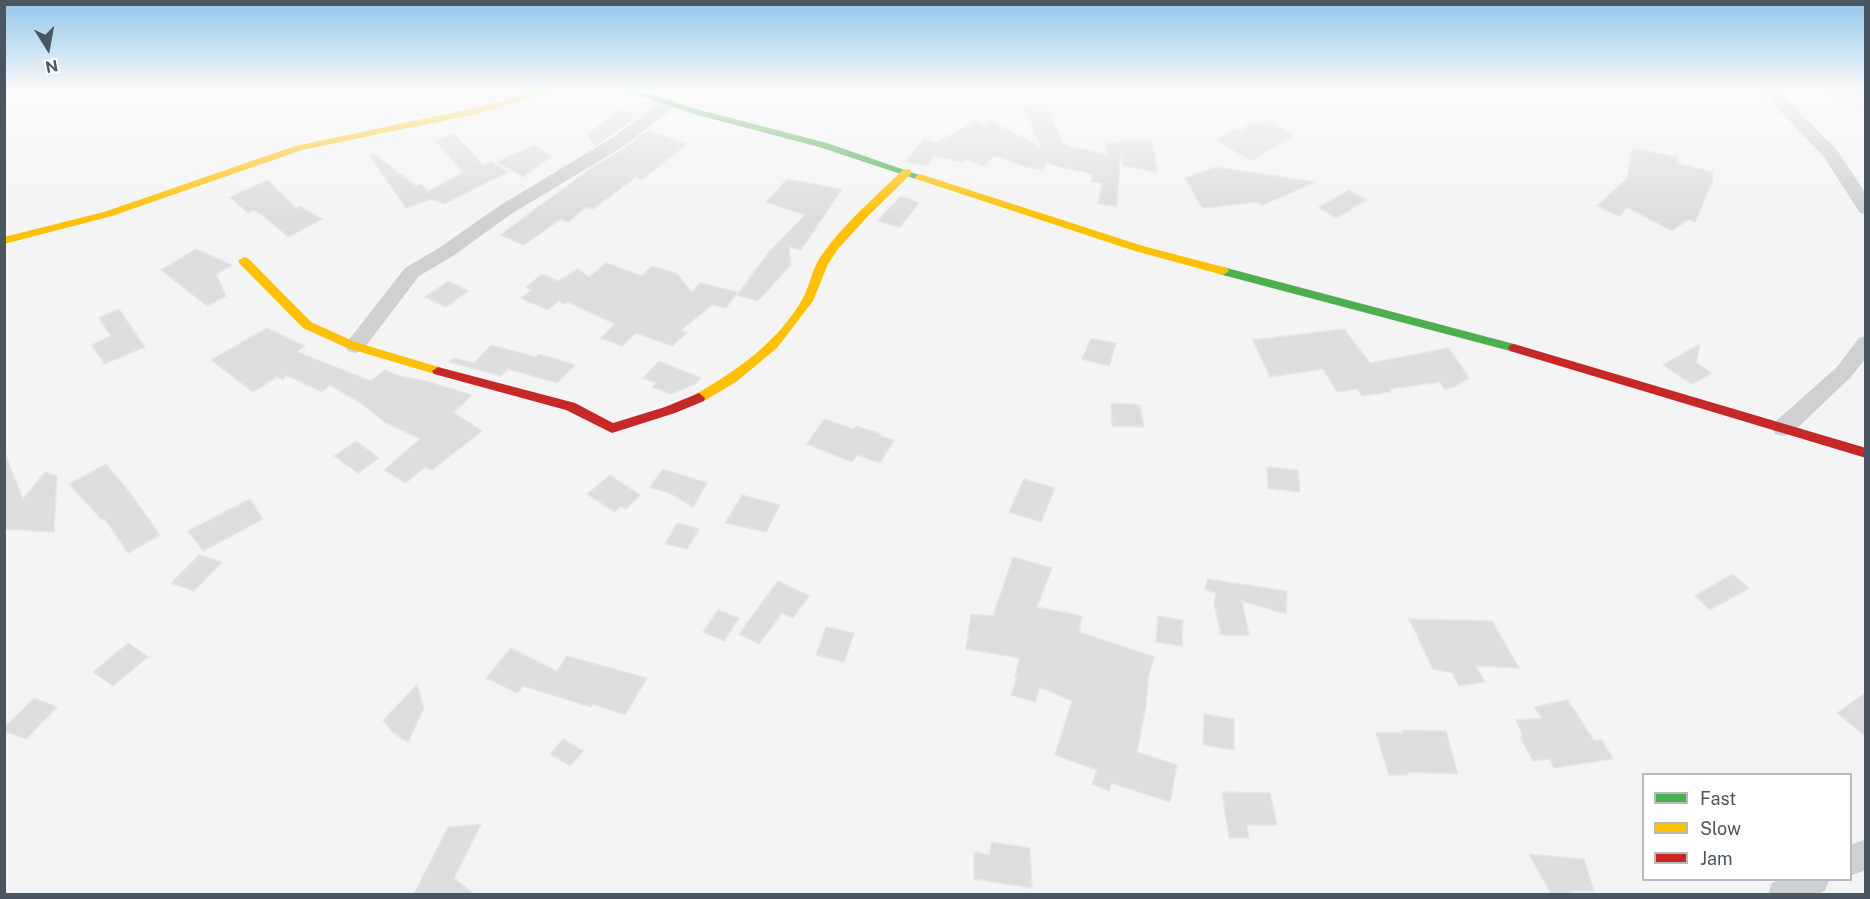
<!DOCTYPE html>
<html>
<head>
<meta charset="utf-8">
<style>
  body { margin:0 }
  #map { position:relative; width:1870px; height:899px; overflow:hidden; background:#f4f4f4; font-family:"Public Sans",sans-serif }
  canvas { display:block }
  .frame { position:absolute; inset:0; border:6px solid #4a5661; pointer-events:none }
  .legend { position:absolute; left:1642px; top:773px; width:210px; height:108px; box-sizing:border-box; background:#fff; border:2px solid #b7bbc0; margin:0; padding:8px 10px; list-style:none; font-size:18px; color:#4a5661 }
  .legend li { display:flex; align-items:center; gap:12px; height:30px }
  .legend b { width:30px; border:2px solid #b7bbc0 }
  .north { position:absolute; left:18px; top:18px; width:60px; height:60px; -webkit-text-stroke:4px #fff; paint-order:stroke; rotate:169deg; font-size:16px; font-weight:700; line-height:24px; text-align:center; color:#4a5661 }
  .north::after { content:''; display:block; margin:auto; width:21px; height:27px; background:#4a5661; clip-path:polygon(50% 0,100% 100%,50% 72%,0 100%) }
</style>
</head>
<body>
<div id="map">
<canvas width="1870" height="899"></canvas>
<div class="frame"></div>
<ul class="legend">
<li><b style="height:8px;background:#4caf50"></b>Fast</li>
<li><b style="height:8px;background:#ffc107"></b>Slow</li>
<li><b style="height:8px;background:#c62828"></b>Jam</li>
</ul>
<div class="north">N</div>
</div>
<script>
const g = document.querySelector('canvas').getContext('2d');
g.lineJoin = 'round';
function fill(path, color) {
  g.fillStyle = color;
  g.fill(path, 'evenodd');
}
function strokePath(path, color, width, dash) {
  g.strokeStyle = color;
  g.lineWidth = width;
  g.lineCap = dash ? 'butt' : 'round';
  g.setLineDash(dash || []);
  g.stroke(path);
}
const building = new Path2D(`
  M 1826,90 L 1866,90 L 1866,116 Z
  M 1045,104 L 1063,143 L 1072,147 L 1106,154 L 1108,143 L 1121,144 L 1120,140 L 1152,141 L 1157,172 L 1124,166 L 1120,155 L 1117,206 L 1098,204 L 1102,183 L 1091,182 L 1092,174 L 1049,164 L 1048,162 L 1043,169 L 1027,167 L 994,156 L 983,166 L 965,159 L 962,162 L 934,156 L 926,166 L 905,162 L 924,139 L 937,143 L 975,121 L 984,126 L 991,121 L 1042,148 L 1023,106 Z
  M 622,109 L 640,115 L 595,146 L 587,134 Z
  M 1266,121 L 1294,135 L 1251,161 L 1216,139 L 1238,129 L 1243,131 L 1249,123 L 1261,124 Z
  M 647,131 L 687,144 L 642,180 L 636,177 L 593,209 L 586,207 L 568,222 L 561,219 L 524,245 L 500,235 L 590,169 L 625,148 Z
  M 454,134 L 483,165 L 491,161 L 508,172 L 444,204 L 431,199 L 406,208 L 370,156 L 373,153 L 416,186 L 422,184 L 428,192 L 463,172 L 435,141 Z
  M 534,145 L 551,157 L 523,177 L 497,162 Z
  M 1632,148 L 1678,157 L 1676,163 L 1713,172 L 1712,182 L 1695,222 L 1689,219 L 1672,231 L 1627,207 L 1619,216 L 1597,206 L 1627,178 Z
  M 1216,167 L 1316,182 L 1262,205 L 1258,202 L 1202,208 L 1185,178 Z
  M 787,179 L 842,189 L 801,250 L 789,247 L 791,265 L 758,301 L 737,295 L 769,252 L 805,215 L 766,202 Z
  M 268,180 L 296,208 L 299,206 L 322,219 L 288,237 L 264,216 L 254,210 L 248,213 L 230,197 Z
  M 1349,190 L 1367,200 L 1336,218 L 1319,207 Z
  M 901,196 L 919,203 L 900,227 L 877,221 Z
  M 196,249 L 232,265 L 216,274 L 226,296 L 207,306 L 161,270 Z
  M 606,263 L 642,276 L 651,266 L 676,273 L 692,292 L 700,283 L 738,292 L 726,308 L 712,305 L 681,330 L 687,333 L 672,346 L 636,333 L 622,346 L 601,338 L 615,324 L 568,302 L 565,304 L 559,301 L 548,310 L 521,298 L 532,290 L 526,287 L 542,274 L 558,281 L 578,269 L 589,277 Z
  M 448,281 L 468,291 L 446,307 L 425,297 Z
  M 119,309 L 145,347 L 104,364 L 92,345 L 111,336 L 99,318 Z
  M 267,328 L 305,346 L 297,352 L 371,381 L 385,370 L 399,376 L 426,381 L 472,395 L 454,413 L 482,431 L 432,470 L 425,467 L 406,483 L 384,470 L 420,439 L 385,422 L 359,402 L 330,385 L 322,392 L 286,375 L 283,380 L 277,377 L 253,392 L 211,360 Z
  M 1344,329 L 1370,363 L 1449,348 L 1469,378 L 1454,387 L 1444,389 L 1440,382 L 1389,389 L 1391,392 L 1362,396 L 1357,389 L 1337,392 L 1323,369 L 1270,377 L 1253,340 Z
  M 1091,339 L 1116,343 L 1109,366 L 1082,359 Z
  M 1700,344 L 1696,363 L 1712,373 L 1692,384 L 1663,365 Z
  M 491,345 L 536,357 L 539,354 L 575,365 L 557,383 L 508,369 L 501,376 L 449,362 L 454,358 L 474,363 Z
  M 659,361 L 701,378 L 695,384 L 671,394 L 652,387 L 656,383 L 643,378 Z
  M 1111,403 L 1140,405 L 1144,427 L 1112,426 Z
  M 824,419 L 854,429 L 856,426 L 881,434 L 879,436 L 894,440 L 880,463 L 857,455 L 852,462 L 807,444 Z
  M 356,441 L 379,458 L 358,473 L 334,456 Z
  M 5,454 L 23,499 L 45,472 L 57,476 L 54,532 L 4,529 Z
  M 106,464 L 131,494 L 160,535 L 128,553 L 105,519 L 102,520 L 69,484 Z
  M 1267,467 L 1298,470 L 1300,492 L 1268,488 Z
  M 663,469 L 707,483 L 693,507 L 671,494 L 650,487 Z
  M 610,475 L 640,495 L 626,509 L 621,506 L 615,512 L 587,494 Z
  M 1024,479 L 1055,488 L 1041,522 L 1009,512 Z
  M 742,495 L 780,505 L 766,532 L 725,523 Z
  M 250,499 L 263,519 L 203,551 L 188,531 Z
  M 677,523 L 699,529 L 687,549 L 665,544 Z
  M 199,555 L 222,562 L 194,591 L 171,583 Z
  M 1013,557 L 1052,568 L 1037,607 L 1082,616 L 1079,632 L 1154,657 L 1148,679 L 1146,706 L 1137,752 L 1177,765 L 1170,802 L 1111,783 L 1109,791 L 1092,784 L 1097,770 L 1055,755 L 1072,701 L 1040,687 L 1035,702 L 1011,695 L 1017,678 L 1015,677 L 1019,658 L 966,649 L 971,614 L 993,616 Z
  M 1732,574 L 1749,588 L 1710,610 L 1695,596 Z
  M 1207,579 L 1287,591 L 1286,614 L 1242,601 L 1249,635 L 1221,635 L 1214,603 L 1216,593 L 1205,590 Z
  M 778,581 L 809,596 L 793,618 L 782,613 L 759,644 L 739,634 Z
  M 718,610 L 739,618 L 724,641 L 703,632 Z
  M 1158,616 L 1183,620 L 1182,646 L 1156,642 Z
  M 1409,619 L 1492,621 L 1519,668 L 1476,666 L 1485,682 L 1459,686 L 1452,673 L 1433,669 Z
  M 826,627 L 854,633 L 844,662 L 816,655 Z
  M 128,643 L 148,657 L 113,686 L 93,672 Z
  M 511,648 L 557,671 L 567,656 L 647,678 L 625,715 L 592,704 L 591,707 L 523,686 L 517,693 L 486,678 Z
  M 417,685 L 424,708 L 408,742 L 393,733 L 383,720 Z
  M 1866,692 L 1866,737 L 1837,713 Z
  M 34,698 L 57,707 L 26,739 L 4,731 L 4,728 Z
  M 1568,700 L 1594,741 L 1602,740 L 1613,759 L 1554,768 L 1549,759 L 1533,761 L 1520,737 L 1523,736 L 1516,720 L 1542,718 L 1534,707 Z
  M 1204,714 L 1234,719 L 1234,750 L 1203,745 Z
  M 1403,730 L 1446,731 L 1458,774 L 1407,772 L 1408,775 L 1389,775 L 1376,733 L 1404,733 Z
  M 563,739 L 583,751 L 570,766 L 550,754 Z
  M 1222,792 L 1270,793 L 1277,825 L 1247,825 L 1249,838 L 1229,838 Z
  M 481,824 L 454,878 L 474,894 L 414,894 L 448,827 Z
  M 991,842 L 1030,848 L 1032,888 L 974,879 L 974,852 L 990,855 Z
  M 1529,854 L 1584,859 L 1594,891 L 1570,891 L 1572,894 L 1551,894 Z`);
const street = new Path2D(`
  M 1760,90 L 1777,90 L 1837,150 L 1866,194 L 1866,214 L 1860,213 L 1824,157 Z
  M 670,98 L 678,103 L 676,106 L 624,146 L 511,214 L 453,256 L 419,276 L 362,351 L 355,353 L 348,351 L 345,346 L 348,341 L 405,268 L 439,248 L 499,206 L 612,138 L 664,100 Z
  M 1866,336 L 1866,358 L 1851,377 L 1791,434 L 1783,436 L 1775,434 L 1772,428 L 1775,422 L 1837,367 L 1859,338 Z
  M 1866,839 L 1866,870 L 1850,876 L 1850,845 Z
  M 1780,880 L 1829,880 L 1825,891 L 1817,894 L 1768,894 L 1772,883 Z`);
const fast = new Path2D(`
  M 623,90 L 637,90 L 700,110 L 827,143 L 925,177 L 924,179 L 916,179 L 819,147 L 694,114 Z
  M 1223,267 L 1514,344 L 1520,348 L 1514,352 L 1219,274 L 1219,268 Z`);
const slow = new Path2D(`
  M 544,90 L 559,90 L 476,114 L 302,150 L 112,216 L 4,244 L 4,237 L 104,212 L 295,146 L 475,108 Z
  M 907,169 L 911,170 L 911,174 L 868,216 L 838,249 L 828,264 L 813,301 L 777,348 L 736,382 L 704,401 L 694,401 L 693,398 L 694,395 C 737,371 779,341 803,298 C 810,285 812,269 821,256 C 844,223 875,197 903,170 Z
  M 920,174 L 1143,246 L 1227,268 L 1229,271 L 1223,275 L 1135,251 L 916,179 L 915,177 Z
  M 244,257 L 248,258 L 311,322 L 355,342 L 442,368 L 444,371 L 438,375 L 347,348 L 303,328 L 240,264 L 238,261 Z`);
const jam = new Path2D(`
  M 1514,344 L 1866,448 L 1866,458 L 1510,351 L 1508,348 L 1510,345 Z
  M 438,367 L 575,403 L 613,423 L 665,407 L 699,393 L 705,398 L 704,401 L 675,413 L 612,433 L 566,410 L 434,374 L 432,371 Z`);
fill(building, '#ddddde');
strokePath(building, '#e5e6e7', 1.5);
fill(street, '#ced0d2');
fill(fast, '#4caf50');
fill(slow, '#ffc107');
fill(jam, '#c62828');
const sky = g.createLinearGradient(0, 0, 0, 216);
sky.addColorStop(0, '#91c6eb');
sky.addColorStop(0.42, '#fafafa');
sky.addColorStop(1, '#fafafa00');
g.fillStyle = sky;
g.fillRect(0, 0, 1870, 216);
</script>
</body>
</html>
